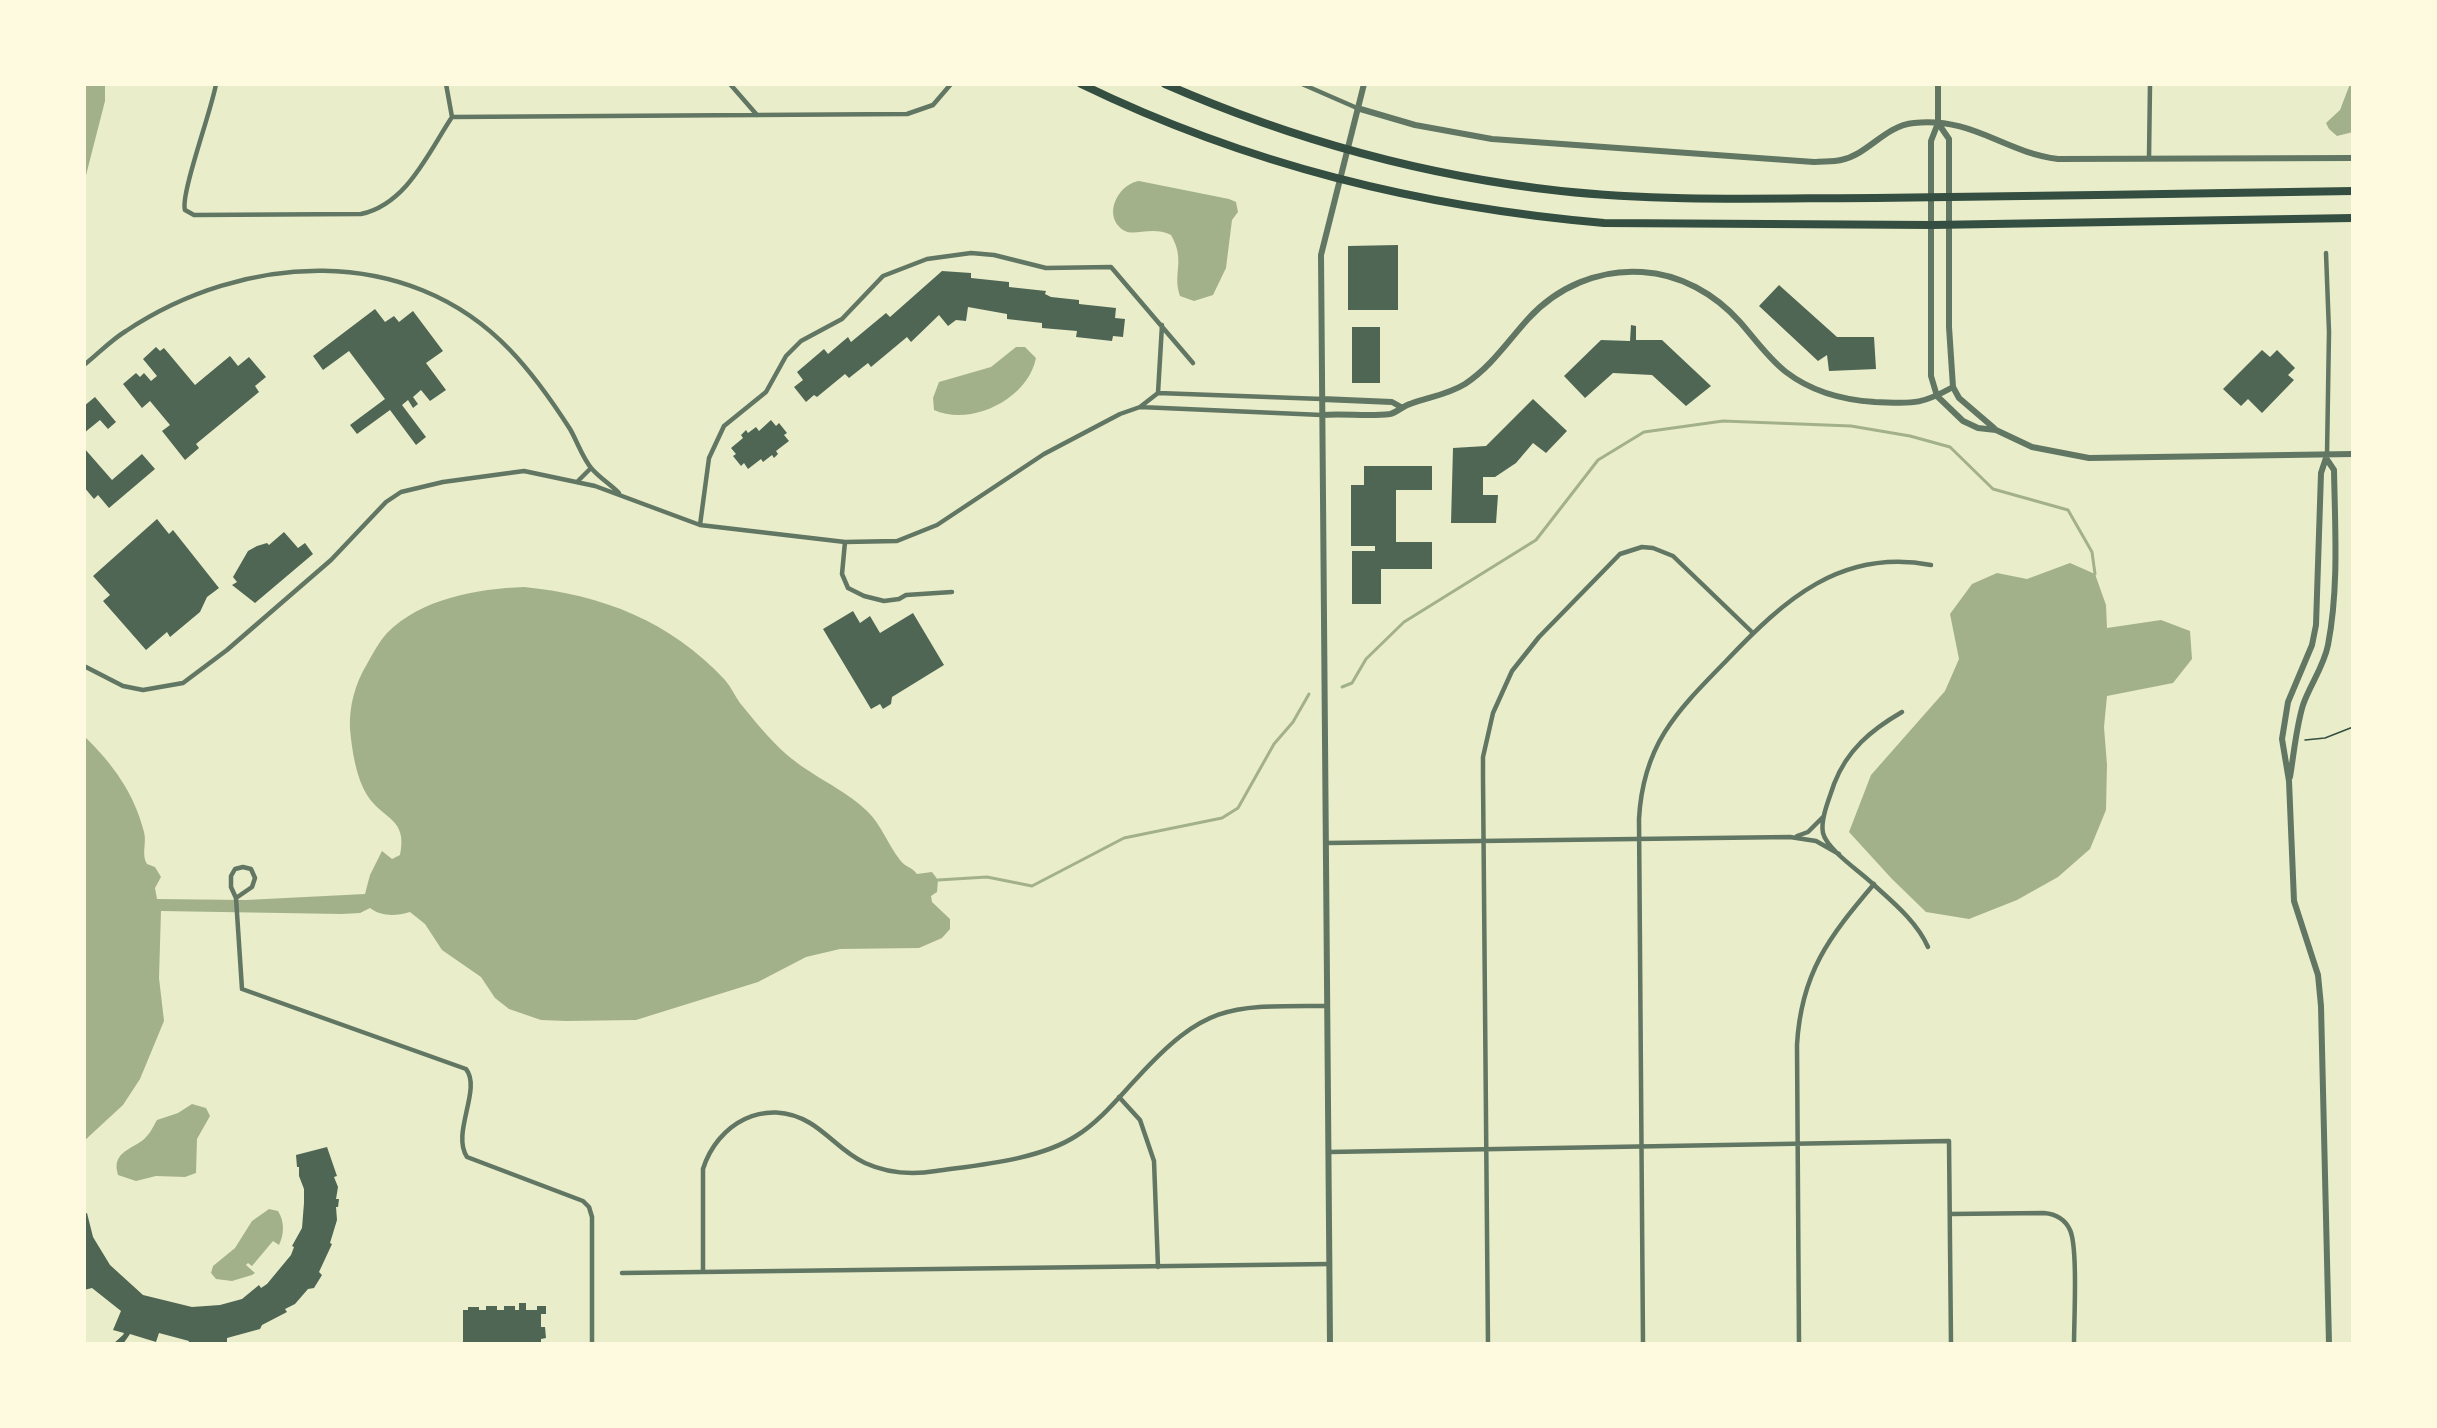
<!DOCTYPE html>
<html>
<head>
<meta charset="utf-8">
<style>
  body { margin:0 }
  #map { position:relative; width:2437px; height:1428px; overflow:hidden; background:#e9edc9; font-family:"Titillium Web",sans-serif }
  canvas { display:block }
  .frame { position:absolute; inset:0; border:86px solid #fefae0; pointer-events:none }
</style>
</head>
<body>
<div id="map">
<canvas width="2437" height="1428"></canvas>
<div class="frame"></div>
</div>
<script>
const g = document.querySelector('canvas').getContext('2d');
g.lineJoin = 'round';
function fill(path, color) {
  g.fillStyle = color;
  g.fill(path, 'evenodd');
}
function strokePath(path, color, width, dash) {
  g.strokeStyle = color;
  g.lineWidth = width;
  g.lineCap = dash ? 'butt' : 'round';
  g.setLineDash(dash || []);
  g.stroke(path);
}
const water = new Path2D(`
  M 84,84 L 105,84 L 105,101 L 84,183 Z
  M 2350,84 L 2353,84 L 2353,132 L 2337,136 L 2329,129 L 2326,123 L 2340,110 Z
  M 1139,181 L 1229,199 L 1236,202 L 1238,212 L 1232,220 L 1226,268 L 1213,295 L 1194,301 L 1180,296 C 1172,273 1186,261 1171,235 C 1153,226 1135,236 1125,231 C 1101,217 1118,184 1139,181 Z
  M 1016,347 L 1025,347 L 1036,358 C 1028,399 971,427 934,410 L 933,398 L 939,382 L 991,367 Z
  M 2070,563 L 2095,574 L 2106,605 L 2107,628 L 2161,620 L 2190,631 L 2192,659 L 2173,683 L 2107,696 L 2104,727 L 2107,765 L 2106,810 L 2090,849 L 2058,877 L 2017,900 L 1969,919 L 1926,912 L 1892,879 L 1849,832 L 1871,775 L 1945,691 L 1959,659 L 1950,614 L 1972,584 L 1997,573 L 2027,579 Z
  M 524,587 C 603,595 670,621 725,680 C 731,687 735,696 740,703 C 754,720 769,739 786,754 C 811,776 843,788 867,811 C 881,824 888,845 900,860 C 905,867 912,867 917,874 L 932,872 L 938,880 L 937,892 L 931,896 L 932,902 L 950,919 L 950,929 L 942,938 L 919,948 L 840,949 L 806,957 L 758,982 L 636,1020 L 566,1021 L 541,1020 L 509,1009 L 495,998 L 481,977 L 442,950 L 425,924 L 410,912 C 396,916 382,917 370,908 L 360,913 L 342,914 L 161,911 L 159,978 L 164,1021 L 140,1079 L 123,1105 L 84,1141 L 84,736 C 113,764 134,793 144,832 C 147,843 141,855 147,864 L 155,867 L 161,877 L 155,888 L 157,899 L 246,900 L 365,894 L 370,875 L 382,851 L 392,859 L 400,855 C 408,818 383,820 367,795 C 356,777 352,751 350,729 C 349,706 355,684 367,664 C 373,653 379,642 387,633 C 422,598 477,589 524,587 Z
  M 192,1104 L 206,1108 L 210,1116 L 197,1139 L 196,1173 L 185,1177 L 156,1176 L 136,1181 L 118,1175 C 111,1153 130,1150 143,1140 C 150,1134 153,1127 157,1120 L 178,1113 Z
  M 269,1209 L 278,1211 C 285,1222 284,1235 279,1245 L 273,1241 L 252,1266 L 248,1263 L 246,1265 L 255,1273 L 252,1275 L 232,1281 L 216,1279 L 211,1273 L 213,1266 L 235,1248 L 252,1221 Z`);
const stream = new Path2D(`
  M 1342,687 L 1352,683 L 1366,659 L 1404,622 L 1536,540 L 1598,460 L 1644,432 L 1723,421 L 1851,426 L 1910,436 L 1950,447 L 1993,489 L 2068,510 L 2092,552 L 2095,574
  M 938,880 L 987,877 L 1032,886 L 1124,838 L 1222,818 L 1238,808 L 1274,744 L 1293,722 L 1309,694`);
const building = new Path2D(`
  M 1398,245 L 1398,310 L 1348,310 L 1348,246 Z
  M 942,271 L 971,273 L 971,278 L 1009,282 L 1009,287 L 1046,291 L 1045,294 L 1051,297 L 1079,300 L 1079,304 L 1116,308 L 1115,318 L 1125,319 L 1123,337 L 1113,336 L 1112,341 L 1076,337 L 1077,331 L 1042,328 L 1042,323 L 1007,319 L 1007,314 L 968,307 L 966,321 L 956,320 L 948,326 L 939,315 L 911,342 L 907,337 L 871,367 L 868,363 L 849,378 L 845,374 L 817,397 L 814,395 L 806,402 L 794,387 L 803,380 L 797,372 L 824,349 L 828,354 L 848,337 L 851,342 L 886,313 L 890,317 Z
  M 1779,285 L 1837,337 L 1874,337 L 1876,369 L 1829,371 L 1827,355 L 1818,361 L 1759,306 Z
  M 375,309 L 385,322 L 394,316 L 399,322 L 413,311 L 443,351 L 426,363 L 446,390 L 430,401 L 421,390 L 413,397 L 418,404 L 413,408 L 408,400 L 402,405 L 426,437 L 416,445 L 390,410 L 357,434 L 350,425 L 385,399 L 349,351 L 323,370 L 313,356 Z
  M 1631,325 L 1636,326 L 1636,340 L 1662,340 L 1711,386 L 1686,406 L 1652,375 L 1613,373 L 1585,398 L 1564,376 L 1601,340 L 1630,341 Z
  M 1352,327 L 1380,327 L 1380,383 L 1352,383 Z
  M 156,347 L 160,351 L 164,348 L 195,385 L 230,356 L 238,366 L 249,357 L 266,377 L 255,386 L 259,392 L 196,444 L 199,448 L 185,460 L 162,431 L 170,425 L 150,401 L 142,408 L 123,384 L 136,373 L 140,377 L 144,373 L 151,381 L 157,376 L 143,359 Z
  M 2262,350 L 2270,357 L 2277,350 L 2295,368 L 2288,375 L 2294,380 L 2262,413 L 2248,399 L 2241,406 L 2223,389 Z
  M 95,397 L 116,422 L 108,429 L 100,420 L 84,433 L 84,406 Z
  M 1533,399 L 1567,431 L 1546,453 L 1533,443 L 1516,463 L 1495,477 L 1483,477 L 1483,495 L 1498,495 L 1496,523 L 1451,523 L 1453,448 L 1486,446 Z
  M 771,420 L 776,426 L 779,423 L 787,433 L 784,435 L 789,441 L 776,451 L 778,454 L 774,458 L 772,455 L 763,462 L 761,459 L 748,469 L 744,463 L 741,466 L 733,456 L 736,454 L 731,448 L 743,438 L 741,435 L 746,430 L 748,433 L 756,427 L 759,431 Z
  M 84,448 L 112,480 L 142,454 L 155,469 L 109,508 L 98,495 L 94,499 L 84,487 Z
  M 1364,466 L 1432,466 L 1432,490 L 1396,490 L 1396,542 L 1432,542 L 1432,569 L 1381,569 L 1381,604 L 1352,604 L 1352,551 L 1375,551 L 1375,546 L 1351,546 L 1351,485 L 1364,485 Z
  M 157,519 L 169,534 L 173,530 L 219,588 L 207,597 L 200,612 L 170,637 L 167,632 L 146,650 L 103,601 L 110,595 L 93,576 Z
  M 284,532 L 298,548 L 305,543 L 313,554 L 255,603 L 232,585 L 237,582 L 233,577 L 248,551 L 257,546 L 267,543 L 269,545 Z
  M 853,611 L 860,623 L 870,616 L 880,633 L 913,613 L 944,665 L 892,697 L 891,704 L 883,709 L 880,704 L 871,709 L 823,629 Z
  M 327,1147 L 337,1176 L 334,1177 L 338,1187 L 336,1199 L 339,1199 L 338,1207 L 336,1207 L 337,1220 L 330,1243 L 332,1244 L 319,1272 L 322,1275 L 314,1288 L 308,1289 L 295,1304 L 285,1309 L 287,1312 L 262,1325 L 260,1329 L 227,1338 L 227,1344 L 188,1344 L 189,1341 L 159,1333 L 156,1342 L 130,1334 L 123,1344 L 113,1344 L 123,1335 L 124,1333 L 113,1330 L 121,1311 L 92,1288 L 84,1290 L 84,1214 L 87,1213 L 93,1237 L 110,1265 L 143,1295 L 192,1307 L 220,1305 L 242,1299 L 259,1285 L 261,1288 L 267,1284 L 291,1255 L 294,1247 L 292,1246 L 302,1228 L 304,1203 L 304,1189 L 299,1176 L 299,1167 L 297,1167 L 296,1155 Z
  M 519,1303 L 526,1303 L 526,1310 L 537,1310 L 537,1306 L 546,1306 L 546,1314 L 541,1314 L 541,1327 L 545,1327 L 546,1338 L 541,1339 L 541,1344 L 463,1343 L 463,1310 L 468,1310 L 468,1307 L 479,1307 L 479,1310 L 486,1310 L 486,1306 L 497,1306 L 497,1310 L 504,1310 L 504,1306 L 515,1306 L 515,1310 L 519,1310 Z`);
const path = new Path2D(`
  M 2305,740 L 2325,738 L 2353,727`);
const minor = new Path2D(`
  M 216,84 C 212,109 180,195 185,210 L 194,215 L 361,214 C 407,204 428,153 452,117 L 446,84
  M 730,84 L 757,115
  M 1302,84 L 1357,108
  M 452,117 L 907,114 L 933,105 L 951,84
  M 2149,158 L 2150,84
  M 2326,253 L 2329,332 L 2327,455
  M 84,365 C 98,354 111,340 126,331 C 243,253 407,242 510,350 C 533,374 552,401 570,429 C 577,441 583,459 592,469 C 600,478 611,485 619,493
  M 1158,393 L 1162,325
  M 1140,407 L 1322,415
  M 578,481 L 591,468
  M 700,525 L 709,458 L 724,426 L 766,392 L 786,356 L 801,341 L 842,319 L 883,276 L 927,259 L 971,253 L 994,255 L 1046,268 L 1111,267 L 1193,363
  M 845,542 L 842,574 L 848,588 L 864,596 L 884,601 L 899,599 L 906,595 L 952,592
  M 84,666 L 123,686 L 143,690 L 183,683 L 227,650 L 331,560 L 386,502 L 401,492 L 443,482 L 524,471 L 595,486 L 700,525 L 845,542 L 897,541 L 937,525 L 1044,454 L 1120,414 L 1140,407 L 1158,393 L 1322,399
  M 1902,712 C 1871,730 1847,750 1834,784 C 1830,797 1820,819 1823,833 C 1827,850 1861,872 1874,885 C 1894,903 1917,922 1928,947
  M 1797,836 L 1808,832 L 1823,817
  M 1326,843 L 1790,837 L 1816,841 L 1839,854
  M 236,898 L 252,887 L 255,878 L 251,869 L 243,867 L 235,869 L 231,876 L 231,887 L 236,898 L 242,989 L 466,1069 C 482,1089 451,1133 467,1157 L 583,1201 L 589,1207 L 592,1217 L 592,1344
  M 1119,1097 L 1140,1120 L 1154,1161 L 1158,1267
  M 1329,1152 L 1949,1141 L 1951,1344
  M 1950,1214 L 2044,1213 C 2055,1214 2065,1219 2070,1230 C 2078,1247 2074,1321 2074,1344
  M 703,1271 L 703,1169 C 717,1124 765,1096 810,1123 C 830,1135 843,1153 865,1163 C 887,1173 912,1175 936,1171 C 978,1165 1039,1160 1076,1136 C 1100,1121 1119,1097 1138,1077 C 1207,1002 1231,1006 1327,1006
  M 622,1273 L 1330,1264
  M 1488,1344 L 1483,778 L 1483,757 L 1493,713 L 1512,671 L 1539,637 L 1620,554 L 1642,547 L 1653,548 L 1673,556 L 1753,633
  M 1643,1344 L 1639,819 C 1643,744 1677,711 1727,660 C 1784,600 1841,548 1931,565
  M 1799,1344 L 1797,1045 C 1801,973 1829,937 1874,884`);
const tertiary = new Path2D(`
  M 1938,84 L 1938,123 L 1931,141 L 1931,376 L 1937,396 L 1963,421 L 1978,428 L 1996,430 L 2032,447 L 2089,458 L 2353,454
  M 1357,108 L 1415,125 L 1492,139 L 1814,162 C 1823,161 1833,162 1841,160 C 1869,154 1884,126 1914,123 C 1974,117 2003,152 2058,159 L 2353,158
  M 1938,123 L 1949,139 L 1949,327 L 1953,387 L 1959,398 L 1994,428
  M 1322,399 L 1392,402 L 1401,407
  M 1322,415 C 1344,413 1368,417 1390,414 C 1396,413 1403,406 1410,404 C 1429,397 1447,395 1465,384 C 1491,367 1508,341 1528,319 C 1557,287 1599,269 1642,272 C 1680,274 1715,294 1740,322 C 1755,339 1768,358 1786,372 C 1812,392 1842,400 1875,402 C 1912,403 1919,406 1953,387
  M 2326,458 L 2321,473 L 2316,625 L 2312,645 L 2288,702 L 2282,739 L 2289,781 L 2294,901 L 2318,975 L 2321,1006 L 2329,1344
  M 2290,777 C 2294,753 2296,728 2303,705 C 2310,685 2324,666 2328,645 C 2339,588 2335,528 2334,470 L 2326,458
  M 1330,1344 L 1321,255 L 1364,84`);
const trunk = new Path2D(`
  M 1081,84 C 1248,165 1420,207 1604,223 L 1932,225 L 2353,218
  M 1165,84 C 1291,139 1424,176 1561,191 C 1665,202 1770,198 1875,198 C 2034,197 2194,193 2353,191`);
fill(water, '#a3b18a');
strokePath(stream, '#a3b18a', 3);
fill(building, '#4f6655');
strokePath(path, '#344e41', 1.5);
strokePath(minor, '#617663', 4.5);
strokePath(tertiary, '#617663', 6);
strokePath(trunk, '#344e41', 8);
</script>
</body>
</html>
